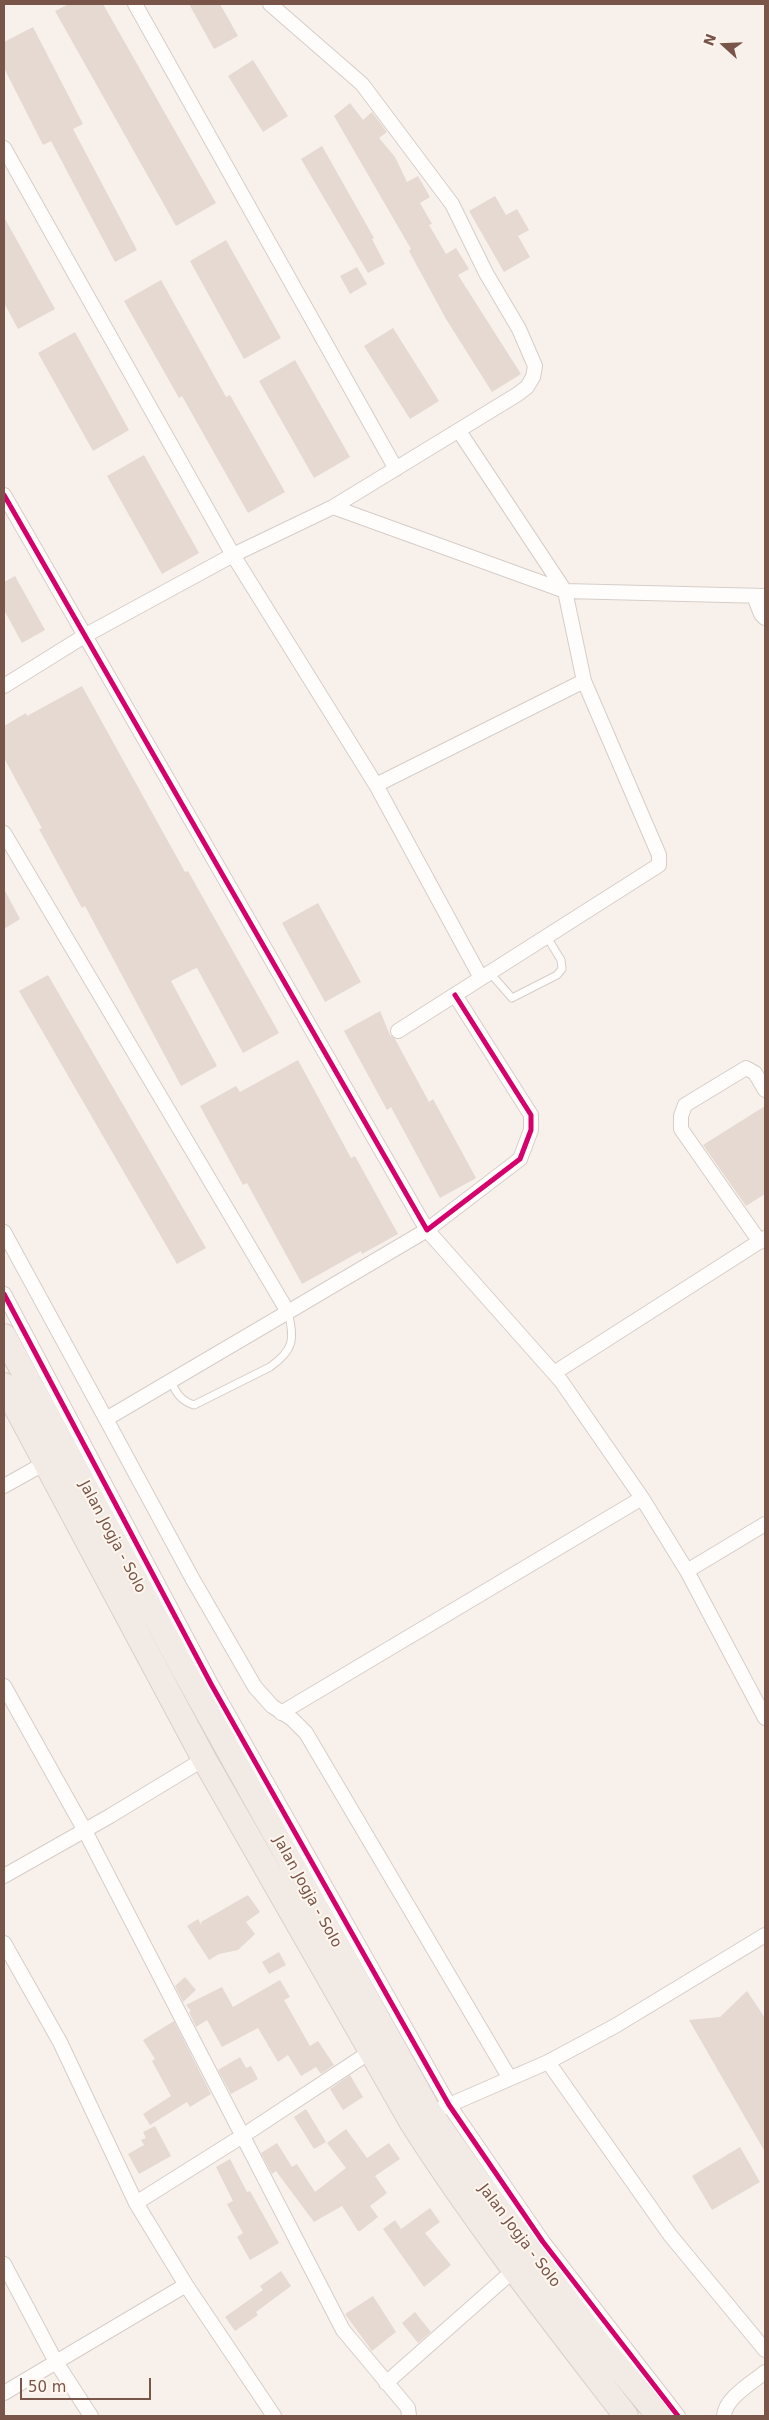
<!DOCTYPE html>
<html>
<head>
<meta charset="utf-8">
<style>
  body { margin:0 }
  #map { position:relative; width:769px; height:2420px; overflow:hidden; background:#f8f1eb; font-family:"DejaVu Sans",sans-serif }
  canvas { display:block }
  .frame { position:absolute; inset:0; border:5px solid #785449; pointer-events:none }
  .north { position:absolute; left:699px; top:20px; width:50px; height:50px; -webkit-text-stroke:4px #fff6ed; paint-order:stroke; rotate:290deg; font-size:14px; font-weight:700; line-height:20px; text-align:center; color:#785449 }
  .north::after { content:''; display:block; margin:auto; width:18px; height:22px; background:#785449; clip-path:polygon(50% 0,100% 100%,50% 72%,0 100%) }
  .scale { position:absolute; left:20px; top:2378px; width:131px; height:22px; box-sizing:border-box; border:2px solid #785449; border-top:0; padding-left:6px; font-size:15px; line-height:18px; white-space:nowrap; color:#785449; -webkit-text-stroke:4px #fff6ed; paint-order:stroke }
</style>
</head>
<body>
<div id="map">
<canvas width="769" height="2420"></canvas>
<div class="frame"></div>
<div class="north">N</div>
<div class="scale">50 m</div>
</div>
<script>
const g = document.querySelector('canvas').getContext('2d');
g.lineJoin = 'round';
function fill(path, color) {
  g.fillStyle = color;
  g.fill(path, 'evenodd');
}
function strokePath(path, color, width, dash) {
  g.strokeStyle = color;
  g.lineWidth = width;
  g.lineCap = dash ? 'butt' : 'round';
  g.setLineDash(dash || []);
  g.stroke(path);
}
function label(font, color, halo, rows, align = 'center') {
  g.font = font + ' "DejaVu Sans",sans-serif';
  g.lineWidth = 4;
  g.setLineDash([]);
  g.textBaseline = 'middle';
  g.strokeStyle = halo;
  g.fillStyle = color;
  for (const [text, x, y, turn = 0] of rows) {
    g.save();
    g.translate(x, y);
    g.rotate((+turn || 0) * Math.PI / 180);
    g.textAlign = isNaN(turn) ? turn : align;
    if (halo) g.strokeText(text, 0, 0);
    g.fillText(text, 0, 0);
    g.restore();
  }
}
const building = new Path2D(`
  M 69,4 L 103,4 L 216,203 L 176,226 L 55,11 Z
  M 189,4 L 220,4 L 238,36 L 214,49 Z
  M 33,27 L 83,124 L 73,129 L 137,250 L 115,262 L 51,141 L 43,145 L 4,68 L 4,42 Z
  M 253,60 L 288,116 L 263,132 L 228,76 Z
  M 350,103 L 363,120 L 372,112 L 387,132 L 379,138 L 395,157 L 407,182 L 418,176 L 430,197 L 420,203 L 432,224 L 429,225 L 446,254 L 456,248 L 469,269 L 458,275 L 521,374 L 492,392 L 446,319 L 409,251 L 411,249 L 334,116 Z
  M 322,146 L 374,238 L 372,239 L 385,264 L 368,273 L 301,159 Z
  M 495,196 L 506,215 L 517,209 L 529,230 L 518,236 L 530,257 L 504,272 L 469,211 Z
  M 4,217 L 55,309 L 18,329 L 4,303 Z
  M 226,240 L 281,338 L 244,359 L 190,261 Z
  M 357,267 L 367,284 L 350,294 L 340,276 Z
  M 161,280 L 226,397 L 230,395 L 285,492 L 248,513 L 182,396 L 179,398 L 124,301 Z
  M 393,328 L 439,401 L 410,419 L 364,346 Z
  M 75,332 L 129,430 L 93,451 L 38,353 Z
  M 295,360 L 350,457 L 314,478 L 259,381 Z
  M 144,455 L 199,553 L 162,574 L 107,476 Z
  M 15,576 L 45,630 L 22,643 L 4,610 L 4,582 Z
  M 82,686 L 185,872 L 188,871 L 279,1033 L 243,1053 L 197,968 L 194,969 L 171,981 L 217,1066 L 181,1086 L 85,906 L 82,908 L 39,829 L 42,828 L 4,758 L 4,726 L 26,713 L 27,716 Z
  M 4,889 L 20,919 L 4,929 Z
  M 318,903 L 361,982 L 325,1002 L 282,923 Z
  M 48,975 L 206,1248 L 177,1264 L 19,991 Z
  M 380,1011 L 390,1035 L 395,1039 L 429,1102 L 433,1099 L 476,1178 L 440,1198 L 391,1107 L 387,1110 L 344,1031 Z
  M 298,1060 L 351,1158 L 355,1156 L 398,1234 L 362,1254 L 361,1251 L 302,1284 L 247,1183 L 243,1185 L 200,1106 L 236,1086 L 240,1092 Z
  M 765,1106 L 765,1194 L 746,1206 L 703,1145 Z
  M 248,1895 L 260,1912 L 246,1922 L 255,1934 L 238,1950 L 219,1954 L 209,1960 L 187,1926 L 198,1919 L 202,1926 L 201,1922 Z
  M 279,1952 L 286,1965 L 269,1974 L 262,1962 Z
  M 185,1977 L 196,1990 L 183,2002 L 175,1986 Z
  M 280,1980 L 290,1997 L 284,2000 L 310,2046 L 318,2041 L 334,2065 L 321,2074 L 316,2067 L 301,2076 L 288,2055 L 278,2062 L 258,2028 L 222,2047 L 207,2020 L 196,2027 L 189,2012 L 191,2011 L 186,2005 L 222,1987 L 233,2007 Z
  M 747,1991 L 765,2018 L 765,2152 L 689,2020 L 720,2017 Z
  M 174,2021 L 211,2094 L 190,2107 L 187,2102 L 150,2125 L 143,2114 L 171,2096 L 152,2061 L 155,2059 L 143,2040 Z
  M 240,2057 L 246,2068 L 251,2066 L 258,2079 L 231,2094 L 218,2070 Z
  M 350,2075 L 363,2097 L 343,2110 L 330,2089 Z
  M 306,2109 L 326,2142 L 314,2149 L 294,2117 Z
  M 155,2126 L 171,2156 L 139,2174 L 128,2154 L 144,2145 L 141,2140 L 146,2138 L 143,2132 Z
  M 346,2129 L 367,2158 L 389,2143 L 400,2159 L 375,2176 L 387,2193 L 370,2206 L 378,2217 L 360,2231 L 358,2231 L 342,2206 L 314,2222 L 276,2171 L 272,2174 L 261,2153 L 277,2143 L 292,2167 L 297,2164 L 315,2192 L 346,2168 L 327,2143 Z
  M 740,2147 L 760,2182 L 712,2210 L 692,2176 Z
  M 230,2159 L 247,2192 L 250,2191 L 279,2243 L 250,2260 L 237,2237 L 243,2233 L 227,2204 L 233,2201 L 216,2167 Z
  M 430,2208 L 440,2222 L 425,2233 L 451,2265 L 424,2287 L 383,2229 L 395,2220 L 401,2229 Z
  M 281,2271 L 291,2286 L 256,2312 L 258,2315 L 235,2331 L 225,2317 L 263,2290 L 260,2286 Z
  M 373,2296 L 396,2332 L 372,2351 L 345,2314 Z
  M 415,2312 L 431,2332 L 418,2343 L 402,2323 Z`);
const service = new Path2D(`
  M 490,973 L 512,998 L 557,975 L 562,969 L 561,960 L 547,937
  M 171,1381 C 176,1393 181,1401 194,1405 L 270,1367 C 294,1350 295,1339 288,1312`);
const minor = new Path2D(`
  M 135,4 L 396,469
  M 4,148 L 233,555 L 376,785 L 481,978
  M 4,495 L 427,1230 L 520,1159 L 531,1130 L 531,1115 L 455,995
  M 333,507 L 565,591 L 459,431
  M 754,596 L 761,614 L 765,618
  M 4,686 L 86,635 L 233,555 L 333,507 L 518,394 L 527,387 L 533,377 L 535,366 L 519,329 L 486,273 L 452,204 L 362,84 L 270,4
  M 376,785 L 584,681
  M 4,833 L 288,1312 L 427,1230 L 561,1381 L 642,1498
  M 398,1031 L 659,865 L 659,855 L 584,681 L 565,591 L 765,596
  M 4,1232 L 106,1419 L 288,1312
  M 760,1242 L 681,1129 L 681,1116 L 685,1105 L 746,1068 L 755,1073 L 765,1090
  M 4,1294 L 211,1684 L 449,2105 L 543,2242 L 678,2416
  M 554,1373 L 765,1238
  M 106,1419 L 192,1578 L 255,1687 L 272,1706 L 292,1719 L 306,1733 L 509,2077
  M 4,1486 L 47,1462
  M 687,1571 L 765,1524
  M 4,1686 L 84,1829 L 343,2330 L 408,2408 L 409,2416
  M 281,1713 L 642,1498 L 687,1571 L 765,1718
  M 4,1876 L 110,1816 L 204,1759
  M 4,1943 L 60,2042 L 136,2203 L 186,2285 L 274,2416
  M 548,2062 L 670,2235 L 765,2350
  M 440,2109 L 548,2062 L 615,2026 L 765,1935
  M 136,2203 L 244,2135 L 373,2050
  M 4,2264 L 56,2362 L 91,2416
  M 386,2383 L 514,2270
  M 4,2393 L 186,2285
  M 724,2416 C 725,2398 752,2383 765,2372`);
const trunk = new Path2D(`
  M 4,1336 L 184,1670 L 430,2113 L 479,2183 L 600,2345 L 659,2416
  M 4,1385 L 204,1759 L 412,2123 C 477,2225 552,2320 626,2416`);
const cycleway = new Path2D(`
  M 4,495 L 427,1230 L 520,1159 L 531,1130 L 531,1115 L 455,995
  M 4,1294 L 211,1684 L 449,2105 L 543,2242 L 678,2416`);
const streetNames = [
  ["Jalan Jogja - Solo",112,1537,62],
  ["Jalan Jogja - Solo",307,1892,61],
  ["Jalan Jogja - Solo",519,2236,53]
];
fill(building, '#e5d9d2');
strokePath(service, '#d6cdc8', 9);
strokePath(minor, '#d6cdc8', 16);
strokePath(trunk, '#dacec9', 26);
strokePath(service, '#fefdfc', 7);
strokePath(minor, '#fefdfc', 14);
strokePath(trunk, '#f2eae4', 24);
strokePath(cycleway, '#d6006c', 5);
label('15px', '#785449', '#fff6ed', streetNames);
</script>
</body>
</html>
